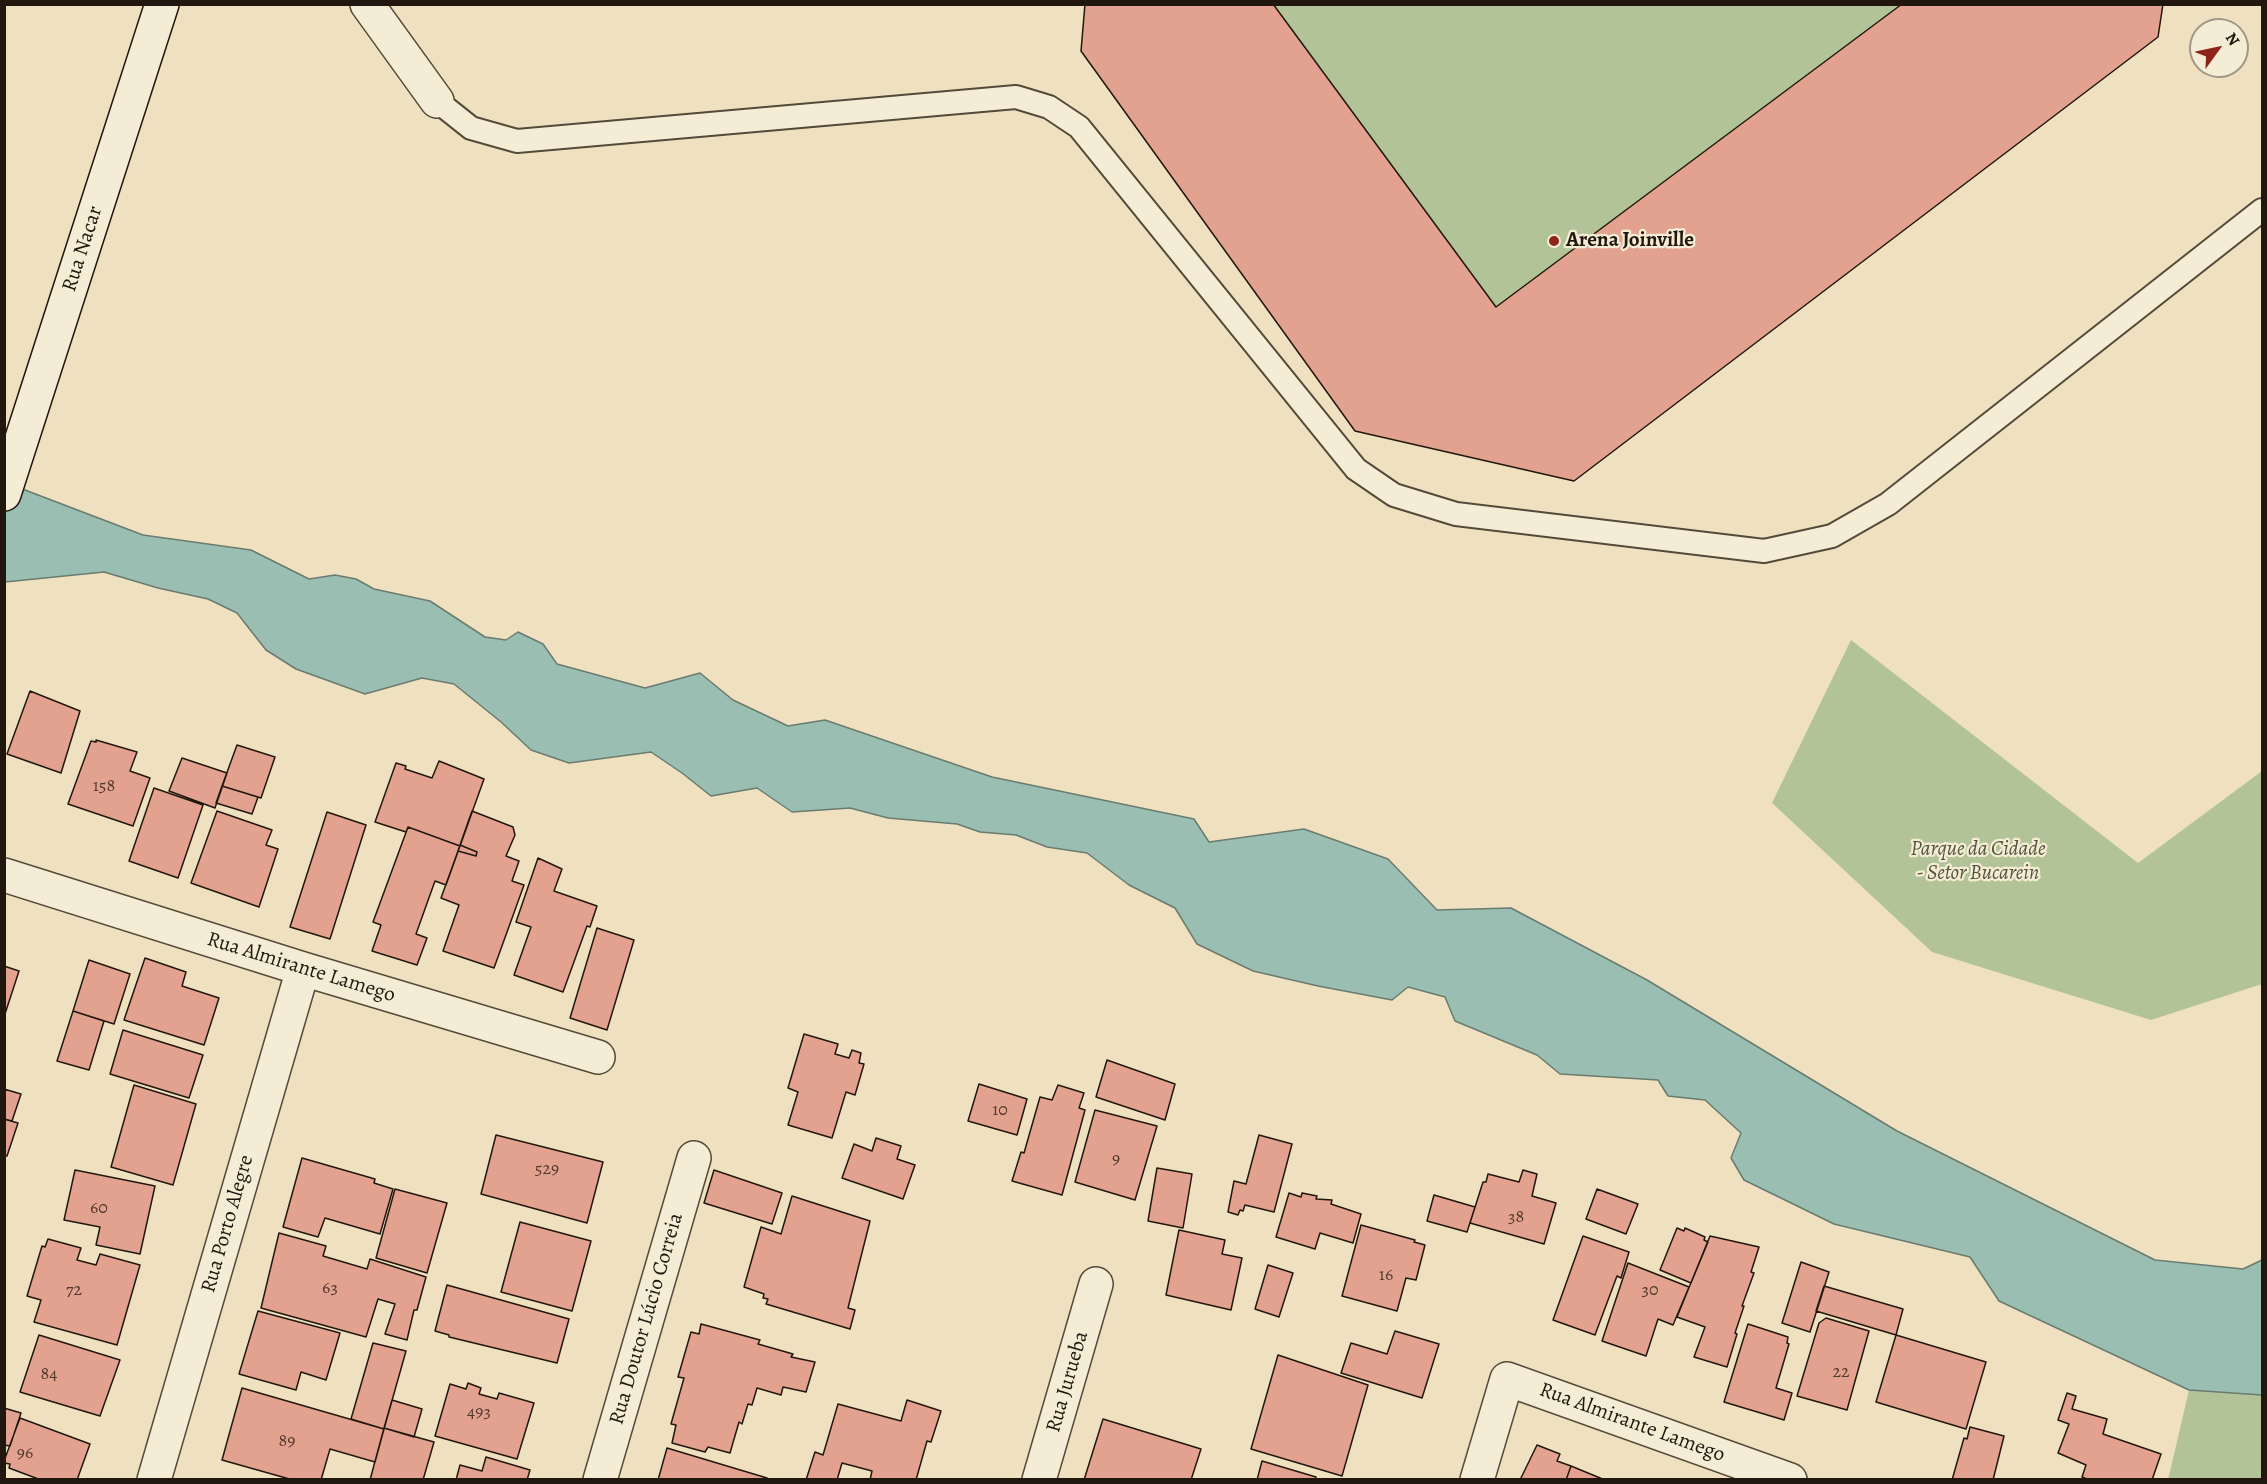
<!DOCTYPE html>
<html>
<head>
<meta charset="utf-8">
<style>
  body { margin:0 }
  #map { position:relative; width:2267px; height:1484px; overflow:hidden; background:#efe1bf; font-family:Alegreya,serif }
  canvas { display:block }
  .frame { position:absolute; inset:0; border:6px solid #21170e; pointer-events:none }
  .north { position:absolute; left:2189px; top:18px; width:60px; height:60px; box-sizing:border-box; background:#f5ecd5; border:2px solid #a09785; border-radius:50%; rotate:57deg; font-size:16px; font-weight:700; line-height:24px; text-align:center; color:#21170e }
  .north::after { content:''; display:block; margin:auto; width:21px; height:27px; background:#8f2418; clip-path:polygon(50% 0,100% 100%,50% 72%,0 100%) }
</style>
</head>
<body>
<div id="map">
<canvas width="2267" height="1484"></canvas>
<div class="frame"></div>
<div class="north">N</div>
</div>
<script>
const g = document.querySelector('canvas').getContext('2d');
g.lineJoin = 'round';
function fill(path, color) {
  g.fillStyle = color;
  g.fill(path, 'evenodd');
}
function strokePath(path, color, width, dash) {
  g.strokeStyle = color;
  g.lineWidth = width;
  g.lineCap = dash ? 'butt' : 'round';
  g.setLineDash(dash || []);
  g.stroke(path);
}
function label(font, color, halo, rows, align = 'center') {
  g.font = font + ' Alegreya,serif';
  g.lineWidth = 4.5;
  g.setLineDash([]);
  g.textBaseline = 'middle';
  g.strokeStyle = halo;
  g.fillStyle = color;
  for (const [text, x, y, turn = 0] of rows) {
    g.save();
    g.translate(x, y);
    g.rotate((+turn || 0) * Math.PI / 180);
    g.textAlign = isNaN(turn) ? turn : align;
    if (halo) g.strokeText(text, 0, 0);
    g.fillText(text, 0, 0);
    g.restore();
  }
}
const green = new Path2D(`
  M 1085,4 L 2163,5 L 2158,37 L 1574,481 L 1355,431 L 1081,51 Z
  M 1851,640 L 2138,863 L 2262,771 L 2262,984 L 2151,1020 L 1932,952 L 1772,803 Z
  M 2189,1390 L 2262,1395 L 2262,1479 L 2168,1480 Z`);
const water = new Path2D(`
  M 4,482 L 143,535 L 251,550 L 309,579 L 335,575 L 356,579 L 374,589 L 430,601 L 485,637 L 506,640 L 518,632 L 543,644 L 557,664 L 645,688 L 700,673 L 733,700 L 788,726 L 825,720 L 992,777 L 1194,819 L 1209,842 L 1304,829 L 1388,859 L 1437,910 L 1511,908 L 1647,980 L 1897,1131 L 2155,1260 L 2243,1269 L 2262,1260 L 2262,1395 L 2189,1390 L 1999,1301 L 1970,1257 L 1834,1224 L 1744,1180 L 1731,1158 L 1741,1133 L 1705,1100 L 1668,1096 L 1658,1080 L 1560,1074 L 1537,1055 L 1455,1021 L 1445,997 L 1408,987 L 1392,1000 L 1318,986 L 1253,971 L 1197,944 L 1175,908 L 1129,885 L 1087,853 L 1047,847 L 1016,835 L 980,832 L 957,824 L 888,818 L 850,808 L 792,812 L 757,788 L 711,796 L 682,773 L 651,752 L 569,763 L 531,750 L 501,722 L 454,684 L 422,678 L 365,694 L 296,669 L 266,650 L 237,613 L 208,599 L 158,588 L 104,572 L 5,582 Z`);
const building = new Path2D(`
  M 1085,4 L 1273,4 L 1496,307 L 1902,4 L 2163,4 L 2158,37 L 1574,481 L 1355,431 L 1081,51 Z
  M 30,691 L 80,711 L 61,773 L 7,754 Z
  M 96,740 L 137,752 L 130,771 L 150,778 L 133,826 L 68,804 L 91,741 L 96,742 Z
  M 237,745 L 275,757 L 261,798 L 222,786 Z
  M 182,758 L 227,773 L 215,808 L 169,791 Z
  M 439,761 L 484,779 L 460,846 L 408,827 L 406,832 L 375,822 L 396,763 L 406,766 L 405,769 L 432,778 Z
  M 222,786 L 258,797 L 252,814 L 216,803 Z
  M 154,788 L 203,805 L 178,878 L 129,861 Z
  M 217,811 L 272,830 L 266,845 L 278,849 L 259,907 L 191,883 Z
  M 472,811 L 513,827 L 515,835 L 506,856 L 519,861 L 512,881 L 524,885 L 494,968 L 443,951 L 459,905 L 441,898 L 458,851 L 476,856 L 477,852 L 460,845 Z
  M 327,812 L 366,825 L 330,939 L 290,927 Z
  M 408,827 L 460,846 L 446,885 L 435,881 L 416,934 L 427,938 L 417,965 L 372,951 L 381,925 L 373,922 Z
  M 460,845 L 477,852 L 476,856 L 458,851 Z
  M 538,858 L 562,869 L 554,891 L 597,906 L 590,927 L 587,926 L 563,992 L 514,975 L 531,927 L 516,922 Z
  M 597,928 L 634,940 L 607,1030 L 570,1018 Z
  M 145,958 L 186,972 L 182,986 L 219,998 L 204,1045 L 124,1020 Z
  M 89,960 L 130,974 L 114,1024 L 73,1011 Z
  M 4,966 L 19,971 L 4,1017 Z
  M 73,1011 L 104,1021 L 89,1070 L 57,1061 Z
  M 123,1030 L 203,1055 L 189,1098 L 110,1074 Z
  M 804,1034 L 838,1044 L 835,1054 L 849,1058 L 852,1050 L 861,1053 L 859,1063 L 864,1064 L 855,1095 L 846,1092 L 832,1138 L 788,1125 L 798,1092 L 788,1088 Z
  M 1107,1060 L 1175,1084 L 1165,1120 L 1096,1097 Z
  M 979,1084 L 1027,1099 L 1017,1135 L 968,1121 Z
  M 134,1085 L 196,1104 L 173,1185 L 111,1167 Z
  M 1058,1085 L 1084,1093 L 1079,1108 L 1085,1110 L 1062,1195 L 1012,1181 L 1021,1152 L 1024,1153 L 1040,1097 L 1052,1100 Z
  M 4,1089 L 21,1094 L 12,1121 L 4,1119 Z
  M 1095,1110 L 1157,1126 L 1135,1200 L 1075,1182 Z
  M 4,1119 L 18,1123 L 7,1156 L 4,1156 Z
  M 496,1135 L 603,1162 L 587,1223 L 481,1194 Z
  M 1259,1135 L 1292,1144 L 1274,1212 L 1245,1205 L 1243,1211 L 1240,1210 L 1238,1215 L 1228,1212 L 1234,1181 L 1246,1184 Z
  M 876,1138 L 901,1146 L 897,1159 L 915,1165 L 903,1199 L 842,1178 L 854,1144 L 872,1151 Z
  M 302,1158 L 375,1179 L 374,1183 L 393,1189 L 380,1234 L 325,1218 L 318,1237 L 283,1227 Z
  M 1157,1168 L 1192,1174 L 1183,1228 L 1148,1221 Z
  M 75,1170 L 155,1186 L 140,1254 L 96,1245 L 100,1227 L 64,1220 Z
  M 714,1170 L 782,1193 L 772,1224 L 704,1203 Z
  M 1523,1170 L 1537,1174 L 1532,1196 L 1556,1203 L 1544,1244 L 1470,1223 L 1483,1182 L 1486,1182 L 1488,1174 L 1519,1182 Z
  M 395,1189 L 447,1203 L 427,1273 L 376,1258 Z
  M 1597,1189 L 1638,1204 L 1626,1234 L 1586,1219 Z
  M 1289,1193 L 1301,1197 L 1302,1193 L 1317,1196 L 1316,1199 L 1332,1200 L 1331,1204 L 1361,1214 L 1353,1243 L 1320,1233 L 1315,1249 L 1276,1237 Z
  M 1434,1195 L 1475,1207 L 1467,1232 L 1427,1221 Z
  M 792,1196 L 870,1221 L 848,1308 L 855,1310 L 850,1329 L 766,1304 L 768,1299 L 763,1298 L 764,1294 L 744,1287 L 761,1227 L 781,1234 Z
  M 520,1222 L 591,1241 L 572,1311 L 501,1292 Z
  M 1361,1225 L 1415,1240 L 1414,1242 L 1425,1245 L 1416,1280 L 1406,1278 L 1397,1311 L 1342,1296 Z
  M 1677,1228 L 1684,1231 L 1685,1228 L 1705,1237 L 1704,1240 L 1708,1242 L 1691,1283 L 1660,1270 Z
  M 1179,1230 L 1225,1240 L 1222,1254 L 1242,1258 L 1231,1310 L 1166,1295 Z
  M 279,1233 L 326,1246 L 323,1256 L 367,1269 L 370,1259 L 426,1277 L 417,1310 L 414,1310 L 407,1340 L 385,1334 L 395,1304 L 378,1299 L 366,1337 L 261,1308 Z
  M 1583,1236 L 1629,1252 L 1621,1278 L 1617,1276 L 1595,1335 L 1553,1320 Z
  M 1710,1236 L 1759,1247 L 1751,1272 L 1754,1273 L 1742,1306 L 1744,1306 L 1735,1333 L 1737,1334 L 1727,1367 L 1694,1357 L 1705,1327 L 1677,1317 Z
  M 48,1239 L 81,1248 L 77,1260 L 96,1265 L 100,1254 L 140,1265 L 117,1345 L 34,1322 L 41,1300 L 27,1296 L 42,1246 L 45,1247 Z
  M 1801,1262 L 1829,1272 L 1810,1332 L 1782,1323 Z
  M 1628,1263 L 1689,1287 L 1673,1325 L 1658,1319 L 1646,1356 L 1602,1341 Z
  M 1268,1265 L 1293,1273 L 1279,1317 L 1255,1309 Z
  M 447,1285 L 569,1319 L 557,1363 L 449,1337 L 449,1335 L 435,1331 Z
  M 1824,1286 L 1903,1309 L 1896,1335 L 1816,1311 Z
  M 258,1311 L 340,1333 L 326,1380 L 301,1372 L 296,1390 L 239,1374 Z
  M 1826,1318 L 1869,1331 L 1847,1410 L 1797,1396 L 1819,1323 Z
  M 701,1324 L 760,1340 L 758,1344 L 793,1354 L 791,1357 L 815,1362 L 806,1392 L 783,1387 L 781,1395 L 757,1388 L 752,1405 L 748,1404 L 742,1424 L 739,1422 L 730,1453 L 708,1447 L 705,1452 L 672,1443 L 676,1425 L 671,1424 L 684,1378 L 678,1377 L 691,1332 L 699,1334 Z
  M 1748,1324 L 1788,1337 L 1787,1343 L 1789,1344 L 1776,1388 L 1792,1393 L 1784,1420 L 1724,1402 Z
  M 1395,1331 L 1439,1344 L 1422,1398 L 1341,1373 L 1351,1343 L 1387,1354 Z
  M 39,1335 L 120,1360 L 100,1416 L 20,1392 Z
  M 1896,1335 L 1986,1362 L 1966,1429 L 1876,1402 Z
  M 373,1343 L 406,1351 L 384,1429 L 351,1419 Z
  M 1278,1355 L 1368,1385 L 1342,1476 L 1251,1449 Z
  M 468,1383 L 481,1388 L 479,1394 L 497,1399 L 499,1393 L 534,1403 L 517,1459 L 435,1436 L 450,1384 L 466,1389 Z
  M 242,1388 L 384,1429 L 375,1462 L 330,1449 L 321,1480 L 293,1480 L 222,1460 Z
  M 2067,1393 L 2076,1396 L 2072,1409 L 2107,1419 L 2103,1434 L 2161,1454 L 2152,1480 L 2089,1480 L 2082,1477 L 2086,1465 L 2058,1453 L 2069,1424 L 2058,1420 Z
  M 392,1400 L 422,1409 L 414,1437 L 384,1428 Z
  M 907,1400 L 941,1411 L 931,1442 L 927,1441 L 916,1480 L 870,1480 L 872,1471 L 842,1463 L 837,1480 L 806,1480 L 815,1452 L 823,1455 L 838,1404 L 901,1421 Z
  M 4,1408 L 21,1413 L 10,1446 L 4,1445 Z
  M 20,1418 L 90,1444 L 77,1480 L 41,1480 L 9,1468 L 10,1464 L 4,1463 L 4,1461 Z
  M 1103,1419 L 1201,1449 L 1191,1480 L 1084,1480 Z
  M 1970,1427 L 2004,1436 L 1993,1480 L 1952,1480 L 1964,1438 L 1967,1439 Z
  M 384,1428 L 434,1442 L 423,1480 L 370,1480 Z
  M 1537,1445 L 1560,1454 L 1557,1461 L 1571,1466 L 1566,1480 L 1520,1480 Z
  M 667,1448 L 767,1478 L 767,1480 L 658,1480 Z
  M 486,1457 L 530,1470 L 527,1480 L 456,1480 L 460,1465 L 482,1471 Z
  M 1262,1461 L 1316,1477 L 1315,1480 L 1257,1480 Z
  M 1571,1466 L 1605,1480 L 1566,1480 Z`);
const service = new Path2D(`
  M 437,101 L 471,128 L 517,141 L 1016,97 L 1049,107 L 1079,127 L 1356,469 L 1394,495 L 1456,514 L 1764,551 L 1832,536 L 1888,504 L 2262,210`);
const minor = new Path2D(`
  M 367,4 L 437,101
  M 4,875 L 303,969 L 598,1057
  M 154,1480 L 303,969
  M 600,1480 L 694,1158
  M 1039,1480 L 1096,1284
  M 1477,1480 L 1507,1379 L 1790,1480`);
const secondary = new Path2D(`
  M 4,494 L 162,4`);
const markers = [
  [1554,241,6,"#8f2418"]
];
const numberNames = [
  ["158",104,787],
  ["10",1000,1111],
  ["9",1116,1160],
  ["529",547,1170],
  ["60",99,1209],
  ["38",1516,1218],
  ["16",1386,1276],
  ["63",330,1289],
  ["72",74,1291],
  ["30",1650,1291],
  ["22",1841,1373],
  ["84",49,1375],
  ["493",479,1413],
  ["89",287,1442],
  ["96",25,1454]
];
const poiNames = [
  ["Arena Joinville",1566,241]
];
const streetNames = [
  ["Rua Nacar",83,249,-72],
  ["Rua Almirante Lamego",301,968,17],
  ["Rua Porto Alegre",228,1224,-74],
  ["Rua Doutor Lúcio Correia",647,1319,-74],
  ["Rua Jurueba",1068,1382,-74],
  ["Rua Almirante Lamego",1632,1423,20]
];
const parkNames = [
  ["Parque da Cidade",1978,850],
  ["- Setor Bucarein",1978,874]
];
fill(green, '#b2c497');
fill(water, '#9abeb2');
strokePath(water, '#6a7b70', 1.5);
fill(building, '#e3a28f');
strokePath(building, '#21170e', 1.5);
strokePath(service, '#544a3a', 26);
strokePath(minor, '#544a3a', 36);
strokePath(secondary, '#21170e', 36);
strokePath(service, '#f5ecd5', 22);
strokePath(minor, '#f5ecd5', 33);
strokePath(secondary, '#f5ecd5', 33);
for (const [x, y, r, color] of markers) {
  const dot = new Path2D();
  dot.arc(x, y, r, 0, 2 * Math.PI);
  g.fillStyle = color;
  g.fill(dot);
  strokePath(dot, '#f5ecd5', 2);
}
label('18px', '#523a2e', null, numberNames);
label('bold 21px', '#21170e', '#f5ecd5', poiNames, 'left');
label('21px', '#21170e', '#f5ecd5', streetNames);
label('italic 21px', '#54543e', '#f5ecd5', parkNames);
</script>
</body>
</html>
